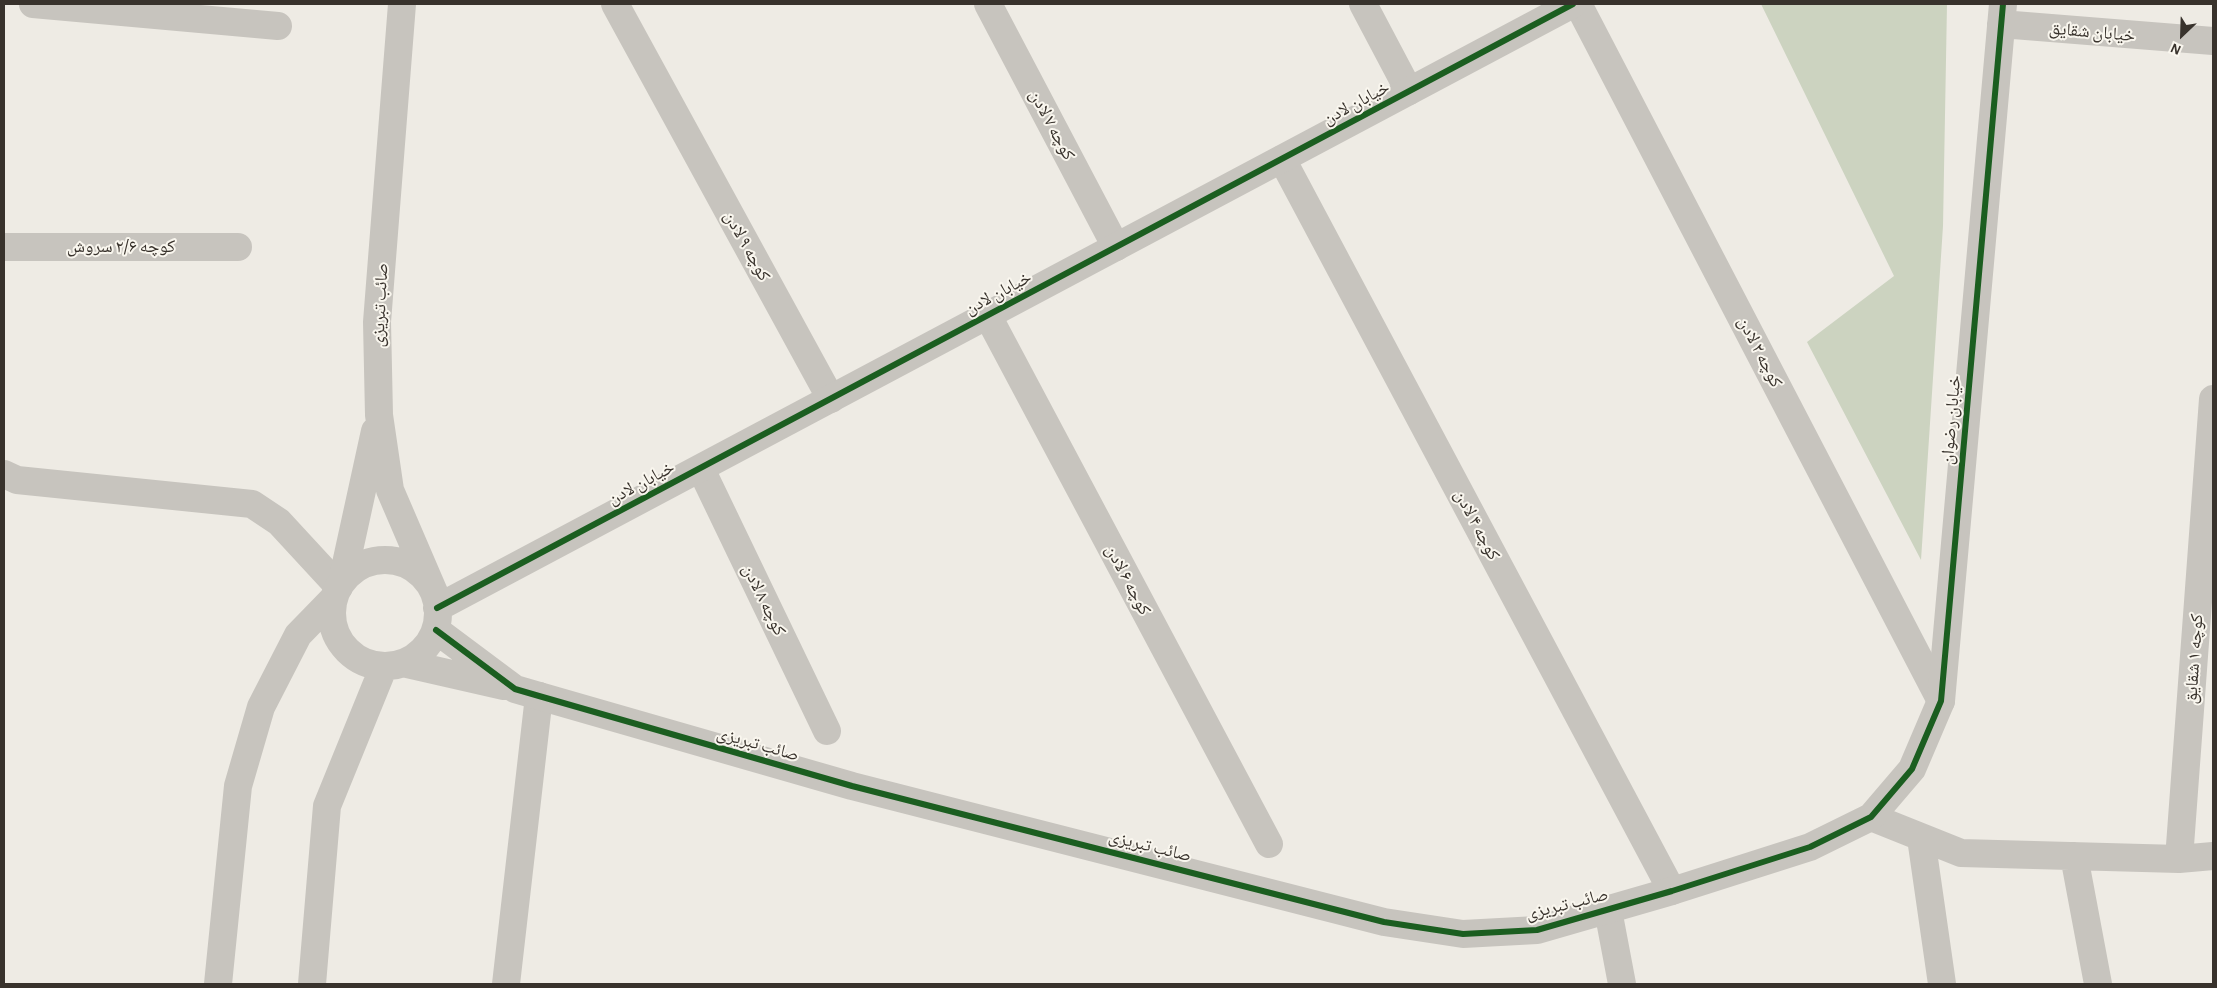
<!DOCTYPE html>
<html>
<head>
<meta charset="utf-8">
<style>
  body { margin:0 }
  #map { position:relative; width:2217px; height:988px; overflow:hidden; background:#eeebe4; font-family:"Alegreya Sans",sans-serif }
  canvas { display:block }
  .frame { position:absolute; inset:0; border:5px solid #38322c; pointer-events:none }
  .north { position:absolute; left:2157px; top:10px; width:50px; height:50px; -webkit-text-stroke:4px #f9f6ee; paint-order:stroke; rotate:204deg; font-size:14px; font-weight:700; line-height:20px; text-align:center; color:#38322c }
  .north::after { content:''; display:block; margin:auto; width:18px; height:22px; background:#38322c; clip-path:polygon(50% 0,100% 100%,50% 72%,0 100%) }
</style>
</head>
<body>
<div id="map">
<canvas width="2217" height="988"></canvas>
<div class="frame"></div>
<div class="north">N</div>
</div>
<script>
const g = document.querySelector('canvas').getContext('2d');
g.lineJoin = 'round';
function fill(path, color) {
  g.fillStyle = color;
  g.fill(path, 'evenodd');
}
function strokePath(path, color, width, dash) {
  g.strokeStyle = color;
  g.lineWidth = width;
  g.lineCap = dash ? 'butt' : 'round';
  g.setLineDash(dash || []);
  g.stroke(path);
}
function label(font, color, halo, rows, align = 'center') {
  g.font = font + ' "Alegreya Sans","Noto Naskh Arabic",sans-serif';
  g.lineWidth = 4;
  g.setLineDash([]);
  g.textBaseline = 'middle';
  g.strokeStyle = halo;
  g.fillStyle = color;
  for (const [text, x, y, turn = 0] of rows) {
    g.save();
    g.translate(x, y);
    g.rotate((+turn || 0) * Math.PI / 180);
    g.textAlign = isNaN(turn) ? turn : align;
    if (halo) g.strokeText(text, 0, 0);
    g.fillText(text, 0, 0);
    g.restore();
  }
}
const green = new Path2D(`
  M 1761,4 L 1947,4 L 1943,226 L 1921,560 L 1807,342 L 1894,276 Z`);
const minor = new Path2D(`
  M 33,4 L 278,26
  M 615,4 L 831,399
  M 988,4 L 1116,247
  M 1363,4 L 1409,91
  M 1578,4 L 1941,701
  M 1282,159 L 1672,891
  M 4,247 L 238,247
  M 988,316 L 1269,844
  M 701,469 L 827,731
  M 4,474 L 17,480 L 252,504 L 279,522 L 339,587
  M 1871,817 L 1961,853 L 2179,859 L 2213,856
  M 1921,838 L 1942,984
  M 2074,856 L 2098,984
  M 2179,859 L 2213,399
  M 1608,910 L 1622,984
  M 506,984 L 539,696`);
const tertiary = new Path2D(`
  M 402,4 L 377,322 L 379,415 L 390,490 L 436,597
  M 2001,24 L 2213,41
  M332 613a53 53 0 1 1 106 0a53 53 0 1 1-106 0Z
  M 342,582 L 375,431
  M 437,608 L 1573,4
  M 436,630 L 515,689 L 539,696 L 852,786 L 1384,922 L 1463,934 L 1537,930 L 1672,891 L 1810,847 L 1871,817 L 1912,769 L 1941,701 L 2003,4
  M 403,663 L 504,686
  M 218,984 L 238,786 L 261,707 L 298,635 L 334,598
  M 312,984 L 327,806 L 384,666`);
const cycleway = new Path2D(`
  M 437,608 L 1573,4
  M 436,630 L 515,689 L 539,696 L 852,786 L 1384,922 L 1463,934 L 1537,930 L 1672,891 L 1810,847 L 1871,817 L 1912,769 L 1941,701 L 2003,4`);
const streetNames = [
  ["خیابان شقایق",2092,32,5],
  ["خیابان لادن",1356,103,-28],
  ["کوچه ۷ لادن",1052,125,62],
  ["کوچه ۹ لادن",747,246,61],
  ["کوچه ۲/۶ سروش",121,247],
  ["خیابان لادن",998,293,-28],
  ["صائب تبریزی",380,305,-87],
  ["کوچه ۲ لادن",1760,352,63],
  ["خیابان رضوان",1951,420,-85],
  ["خیابان لادن",641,483,-28],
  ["کوچه ۴ لادن",1477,525,62],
  ["کوچه ۶ لادن",1128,580,62],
  ["کوچه ۸ لادن",764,600,64],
  ["کوچه ۱ شقایق",2194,659,-86],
  ["صائب تبریزی",758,744,16],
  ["صائب تبریزی",1150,846,14],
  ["صائب تبریزی",1567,904,-14]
];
fill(green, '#ccd3c0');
strokePath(minor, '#c7c4be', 28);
strokePath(tertiary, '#c7c4be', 28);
strokePath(cycleway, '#1b5e20', 6);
label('18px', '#38322c', '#f9f6ee', streetNames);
</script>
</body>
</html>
